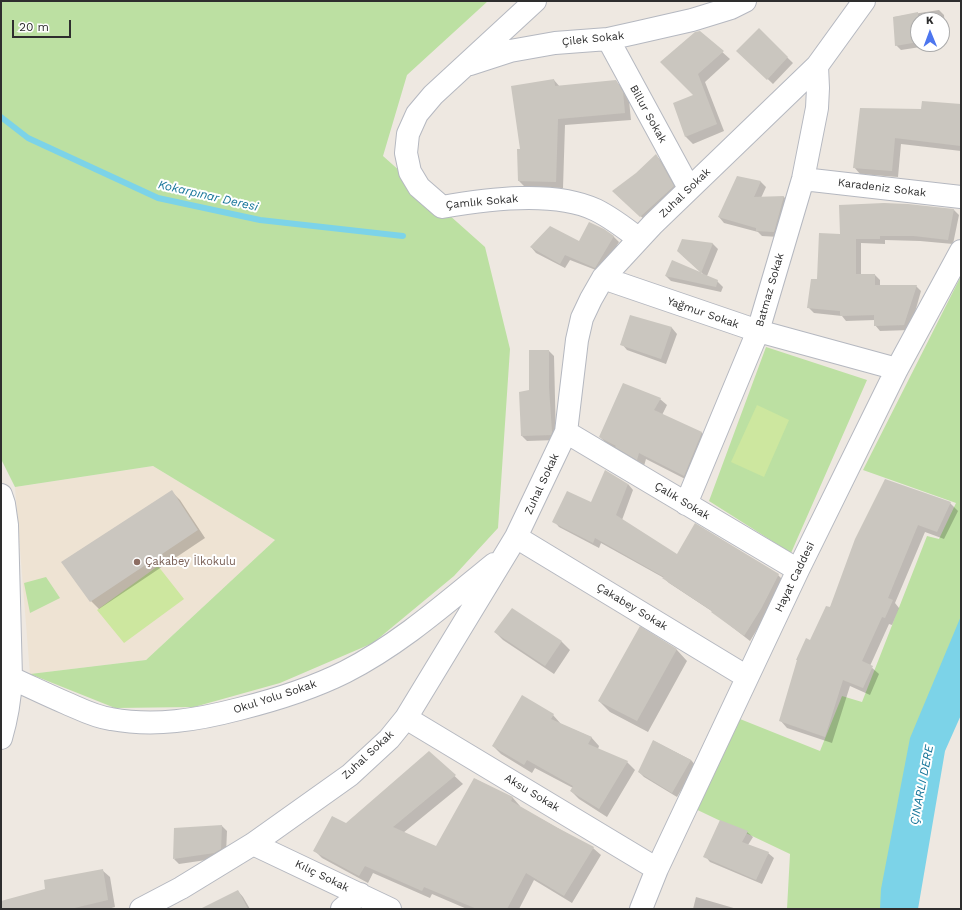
<!DOCTYPE html>
<html>
<head>
<meta charset="utf-8">
<style>
  body { margin:0 }
  #map { position:relative; width:962px; height:910px; overflow:hidden; background:#eee8e1; font-family:"Work Sans",sans-serif }
  canvas { display:block }
  .frame { position:absolute; inset:0; border:2px solid #2e2e2e; pointer-events:none }
  .north { position:absolute; left:910px; top:12px; width:40px; height:40px; box-sizing:border-box; background:#fff; border:1px solid #ababab; border-radius:50%; rotate:359deg; font-size:11px; font-weight:700; line-height:16px; text-align:center; color:#2e2e2e }
  .north::after { content:''; display:block; margin:auto; width:14px; height:18px; background:#4d76ef; clip-path:polygon(50% 0,100% 100%,50% 72%,0 100%) }
  .scale { position:absolute; left:12px; top:20px; width:59px; height:18px; box-sizing:border-box; border:2px solid #2e2e2e; border-top:0; padding-left:5px; font-size:12px; line-height:14px; white-space:nowrap; color:#2e2e2e; -webkit-text-stroke:3px #fff; paint-order:stroke }
</style>
</head>
<body>
<div id="map">
<canvas width="962" height="910"></canvas>
<div class="frame"></div>
<div class="north">K</div>
<div class="scale">20 m</div>
</div>
<script>
const g = document.querySelector('canvas').getContext('2d');
g.lineJoin = 'round';
function fill(path, color) {
  g.fillStyle = color;
  g.fill(path, 'evenodd');
}
function strokePath(path, color, width, dash) {
  g.strokeStyle = color;
  g.lineWidth = width;
  g.lineCap = dash ? 'butt' : 'round';
  g.setLineDash(dash || []);
  g.stroke(path);
}
function label(font, color, halo, rows, align = 'center') {
  g.font = font + ' "Work Sans",sans-serif';
  g.lineWidth = 4;
  g.setLineDash([]);
  g.textBaseline = 'middle';
  g.strokeStyle = halo;
  g.fillStyle = color;
  for (const [text, x, y, turn = 0] of rows) {
    g.save();
    g.translate(x, y);
    g.rotate((+turn || 0) * Math.PI / 180);
    g.textAlign = isNaN(turn) ? turn : align;
    if (halo) g.strokeText(text, 0, 0);
    g.fillText(text, 0, 0);
    g.restore();
  }
}
const education = new Path2D(`
  M 153,466 L 275,540 L 146,660 L 30,674 L 15,487 Z`);
const green = new Path2D(`
  M 1,1 L 488,1 L 407,75 L 383,156 L 485,247 L 510,349 L 498,528 L 454,576 L 373,643 L 280,683 L 194,707 L 115,708 L 30,674 L 146,660 L 275,540 L 153,466 L 15,487 L 1,459 Z
  M 961,276 L 961,667 L 903,909 L 787,909 L 790,854 L 687,805 L 730,715 L 820,751 L 842,696 L 862,702 L 927,536 L 939,539 L 956,503 L 863,470 Z
  M 766,347 L 867,380 L 791,553 L 709,501 Z
  M 46,577 L 60,598 L 30,613 L 24,583 Z`);
const pitch = new Path2D(`
  M 757,405 L 789,420 L 764,477 L 731,462 Z
  M 158,566 L 184,599 L 124,643 L 97,610 Z`);
const water = new Path2D(`
  M 961,616 L 961,715 L 945,751 L 918,909 L 880,909 L 881,889 L 910,738 Z`);
const shadow = new Path2D(`
  M 939,10 L 944,15 L 946,43 L 942,44 L 942,20 L 918,20 L 918,44 L 940,44 L 901,50 L 896,45 L 894,17 Z
  M 759,30 L 793,63 L 773,84 L 738,51 Z
  M 700,32 L 730,59 L 705,82 L 724,131 L 693,144 L 686,137 L 675,103 L 695,95 Z
  M 554,80 L 560,87 L 616,81 L 622,88 L 629,100 L 631,120 L 565,125 L 563,188 L 525,187 L 519,181 L 521,150 Z
  M 961,105 L 961,151 L 901,144 L 898,177 L 860,174 L 854,167 L 922,110 Z
  M 656,155 L 661,161 L 679,192 L 646,221 L 618,196 L 637,173 Z
  M 738,177 L 761,182 L 766,187 L 761,198 L 784,197 L 789,202 L 779,237 L 762,236 L 758,232 L 724,223 L 719,217 Z
  M 954,210 L 959,215 L 953,244 L 920,241 L 885,240 L 885,244 L 861,243 L 861,275 L 875,275 L 880,280 L 880,286 L 916,286 L 921,291 L 910,330 L 880,331 L 875,325 L 875,320 L 846,321 L 842,316 L 814,313 L 808,307 L 818,280 L 841,235 Z
  M 613,236 L 619,242 L 601,272 L 570,260 L 565,268 L 536,253 L 531,247 L 580,243 Z
  M 682,240 L 713,244 L 718,249 L 707,276 L 717,281 L 723,287 L 721,292 L 671,281 L 666,276 L 703,274 L 683,256 Z
  M 631,317 L 672,328 L 677,334 L 666,364 L 627,350 L 622,344 Z
  M 530,351 L 549,351 L 554,356 L 556,440 L 527,441 L 522,436 L 530,391 Z
  M 660,399 L 667,405 L 662,415 L 702,433 L 709,440 L 691,482 L 646,459 L 644,466 L 607,444 L 600,437 Z
  M 885,480 L 950,503 L 958,511 L 944,539 L 925,532 L 895,603 L 899,608 L 892,625 L 889,624 L 870,666 L 879,674 L 870,695 L 850,686 L 832,743 L 787,728 L 780,720 L 811,641 L 830,608 Z
  M 628,484 L 633,490 L 622,520 L 678,556 L 778,575 L 783,580 L 766,615 L 750,641 L 713,612 L 669,583 L 664,578 L 601,543 L 599,548 L 559,527 L 554,521 Z
  M 172,492 L 180,500 L 205,538 L 99,609 L 91,601 Z
  M 512,609 L 562,642 L 570,650 L 554,674 L 503,640 L 495,632 Z
  M 640,628 L 677,650 L 687,661 L 648,732 L 610,712 L 599,701 Z
  M 553,715 L 561,724 L 591,737 L 599,746 L 598,749 L 627,762 L 635,770 L 607,817 L 579,799 L 571,791 L 573,788 L 535,768 L 532,773 L 501,754 L 493,746 Z
  M 654,741 L 691,760 L 696,766 L 677,797 L 644,777 L 639,772 Z
  M 429,752 L 463,784 L 403,833 L 437,847 L 475,779 L 513,798 L 520,806 L 520,807 L 593,848 L 601,855 L 572,903 L 534,880 L 519,909 L 467,909 L 432,894 L 430,898 L 373,873 L 368,883 L 322,858 L 314,850 L 346,825 Z
  M 222,826 L 227,831 L 226,854 L 220,858 L 179,864 L 174,859 Z
  M 747,832 L 753,837 L 748,845 L 768,853 L 774,858 L 762,884 L 710,862 L 705,856 Z
  M 102,870 L 110,877 L 115,907 L 108,909 L 1,909 L 1,902 L 46,890 Z
  M 238,891 L 243,897 L 250,909 L 207,909 Z
  M 696,897 L 737,909 L 693,909 Z`);
const stream = new Path2D(`
  M 1,117 L 28,138 L 158,198 L 260,220 L 403,236`);
const building = new Path2D(`
  M 918,12 L 918,42 L 895,46 L 893,17 Z
  M 759,28 L 788,57 L 767,80 L 736,51 Z
  M 700,31 L 724,51 L 698,74 L 717,124 L 685,137 L 673,103 L 693,95 L 660,62 L 695,32 Z
  M 554,79 L 555,86 L 616,80 L 623,92 L 625,113 L 558,119 L 556,182 L 518,181 L 517,149 L 520,149 L 511,86 Z
  M 922,101 L 961,104 L 961,146 L 895,138 L 892,171 L 853,168 L 860,108 L 921,109 Z
  M 656,154 L 674,186 L 640,217 L 612,191 L 636,173 Z
  M 737,176 L 761,181 L 754,197 L 784,196 L 774,232 L 756,231 L 756,228 L 718,217 Z
  M 884,203 L 908,204 L 954,209 L 948,240 L 914,236 L 880,236 L 880,239 L 856,239 L 856,274 L 875,274 L 875,285 L 917,285 L 904,325 L 874,326 L 874,315 L 840,316 L 840,311 L 807,308 L 811,279 L 817,279 L 819,233 L 840,234 L 839,205 Z
  M 589,222 L 604,229 L 614,236 L 595,268 L 565,255 L 560,264 L 530,247 L 550,226 L 579,241 Z
  M 682,239 L 713,243 L 701,273 L 718,280 L 716,287 L 665,276 L 672,260 L 700,272 L 677,251 Z
  M 630,315 L 672,327 L 661,359 L 620,345 Z
  M 529,350 L 549,350 L 549,388 L 552,432 L 551,435 L 521,436 L 519,392 L 529,390 Z
  M 623,383 L 661,398 L 654,410 L 702,432 L 684,476 L 639,453 L 637,460 L 615,447 L 616,446 L 599,437 Z
  M 605,470 L 628,484 L 616,515 L 677,554 L 695,523 L 779,574 L 761,609 L 744,636 L 711,612 L 712,611 L 662,578 L 664,577 L 595,538 L 593,543 L 552,522 L 567,491 L 591,502 Z
  M 885,479 L 951,502 L 937,532 L 918,525 L 888,598 L 893,600 L 885,618 L 882,617 L 862,661 L 873,666 L 863,688 L 843,680 L 825,737 L 779,721 L 797,660 L 796,660 L 806,638 L 810,640 L 826,606 L 830,607 L 855,539 Z
  M 172,490 L 198,530 L 90,602 L 61,562 Z
  M 512,608 L 562,641 L 545,666 L 494,632 Z
  M 640,626 L 677,649 L 637,721 L 598,701 Z
  M 522,695 L 554,714 L 551,719 L 592,737 L 588,744 L 628,761 L 599,809 L 570,791 L 573,786 L 527,760 L 524,765 L 492,746 Z
  M 653,740 L 691,760 L 672,793 L 638,772 Z
  M 429,751 L 456,775 L 393,827 L 436,846 L 474,778 L 513,797 L 511,801 L 558,828 L 594,847 L 564,896 L 526,873 L 507,909 L 477,909 L 424,887 L 422,891 L 365,866 L 359,876 L 313,851 L 332,816 L 346,823 Z
  M 720,820 L 748,831 L 742,842 L 769,852 L 756,880 L 703,857 Z
  M 222,825 L 221,849 L 214,853 L 173,859 L 174,828 Z
  M 103,869 L 108,900 L 70,909 L 1,909 L 1,901 L 45,889 L 44,880 Z
  M 238,890 L 248,909 L 200,909 Z`);
const minor = new Path2D(`
  M 535,1 L 433,95 L 417,114 L 408,134 L 406,153 L 410,172 L 419,187 L 442,207 C 487,199 554,190 596,210 C 612,218 625,228 639,239
  M 608,39 L 689,188
  M 470,64 L 510,51 L 555,43 L 608,39 L 635,33 L 692,20 L 731,8 L 745,1
  M 803,179 L 961,197
  M 603,278 L 758,331 L 897,369
  M 566,432 L 798,570
  M 1,495 L 4,504 L 7,525 L 11,678 C 10,699 7,718 1,738
  M 686,504 L 758,331 L 803,179 L 817,108 L 818,88 L 817,66
  M 516,537 L 747,677
  M 11,678 C 29,686 47,695 66,703 C 80,709 95,717 111,719 C 155,727 197,720 239,709 C 275,700 311,689 345,672 C 400,644 446,603 494,564
  M 406,718 L 657,869
  M 253,844 L 390,909
  M 141,909 L 181,888 L 253,844 L 350,775 L 389,739 L 406,718 L 516,537 L 566,432 L 577,340 L 582,318 L 591,299 L 603,278 L 653,224 L 817,66 L 864,1
  M 342,909 L 360,894
  M 641,909 L 657,869 L 798,570 L 897,369 L 961,251`);
const markers = [
  [137,562,4,"#8d6e63"]
];
const streetNames = [
  ["Çilek Sokak",593,39,-6],
  ["Billur Sokak",648,114,61],
  ["Karadeniz Sokak",882,188,7],
  ["Zuhal Sokak",685,193,-44],
  ["Çamlık Sokak",482,202,-5],
  ["Batmaz Sokak",770,290,-74],
  ["Yağmur Sokak",703,313,19],
  ["Zuhal Sokak",542,484,-65],
  ["Çalık Sokak",682,501,31],
  ["Hayat Caddesi",795,577,-64],
  ["Çakabey Sokak",632,607,31],
  ["Okul Yolu Sokak",275,697,-18],
  ["Zuhal Sokak",368,755,-43],
  ["Aksu Sokak",532,793,31],
  ["Kılıç Sokak",322,876,26]
];
const educationNames = [
  ["Çakabey İlkokulu",145,562]
];
const waterNames = [
  ["Kokarpınar Deresi",208,196,13],
  ["ÇINARLI DERE",922,785,-79]
];
fill(education, '#eee3d3');
fill(green, '#bce0a2');
fill(pitch, '#cde79f');
fill(water, '#7cd3e8');
fill(shadow, '#0003');
strokePath(stream, '#7cd3e8', 6);
fill(building, '#cac6bf');
strokePath(minor, '#b5b8c0', 24);
strokePath(minor, '#fff', 22);
for (const [x, y, r, color] of markers) {
  const dot = new Path2D();
  dot.arc(x, y, r, 0, 2 * Math.PI);
  g.fillStyle = color;
  g.fill(dot);
  strokePath(dot, '#fff', 1.5);
}
label('11px', '#2e2e2e', '#fff', streetNames);
label('11px', '#785e54', '#fff', educationNames, 'left');
label('italic 12px', '#167599', '#fff', waterNames);
</script>
</body>
</html>
